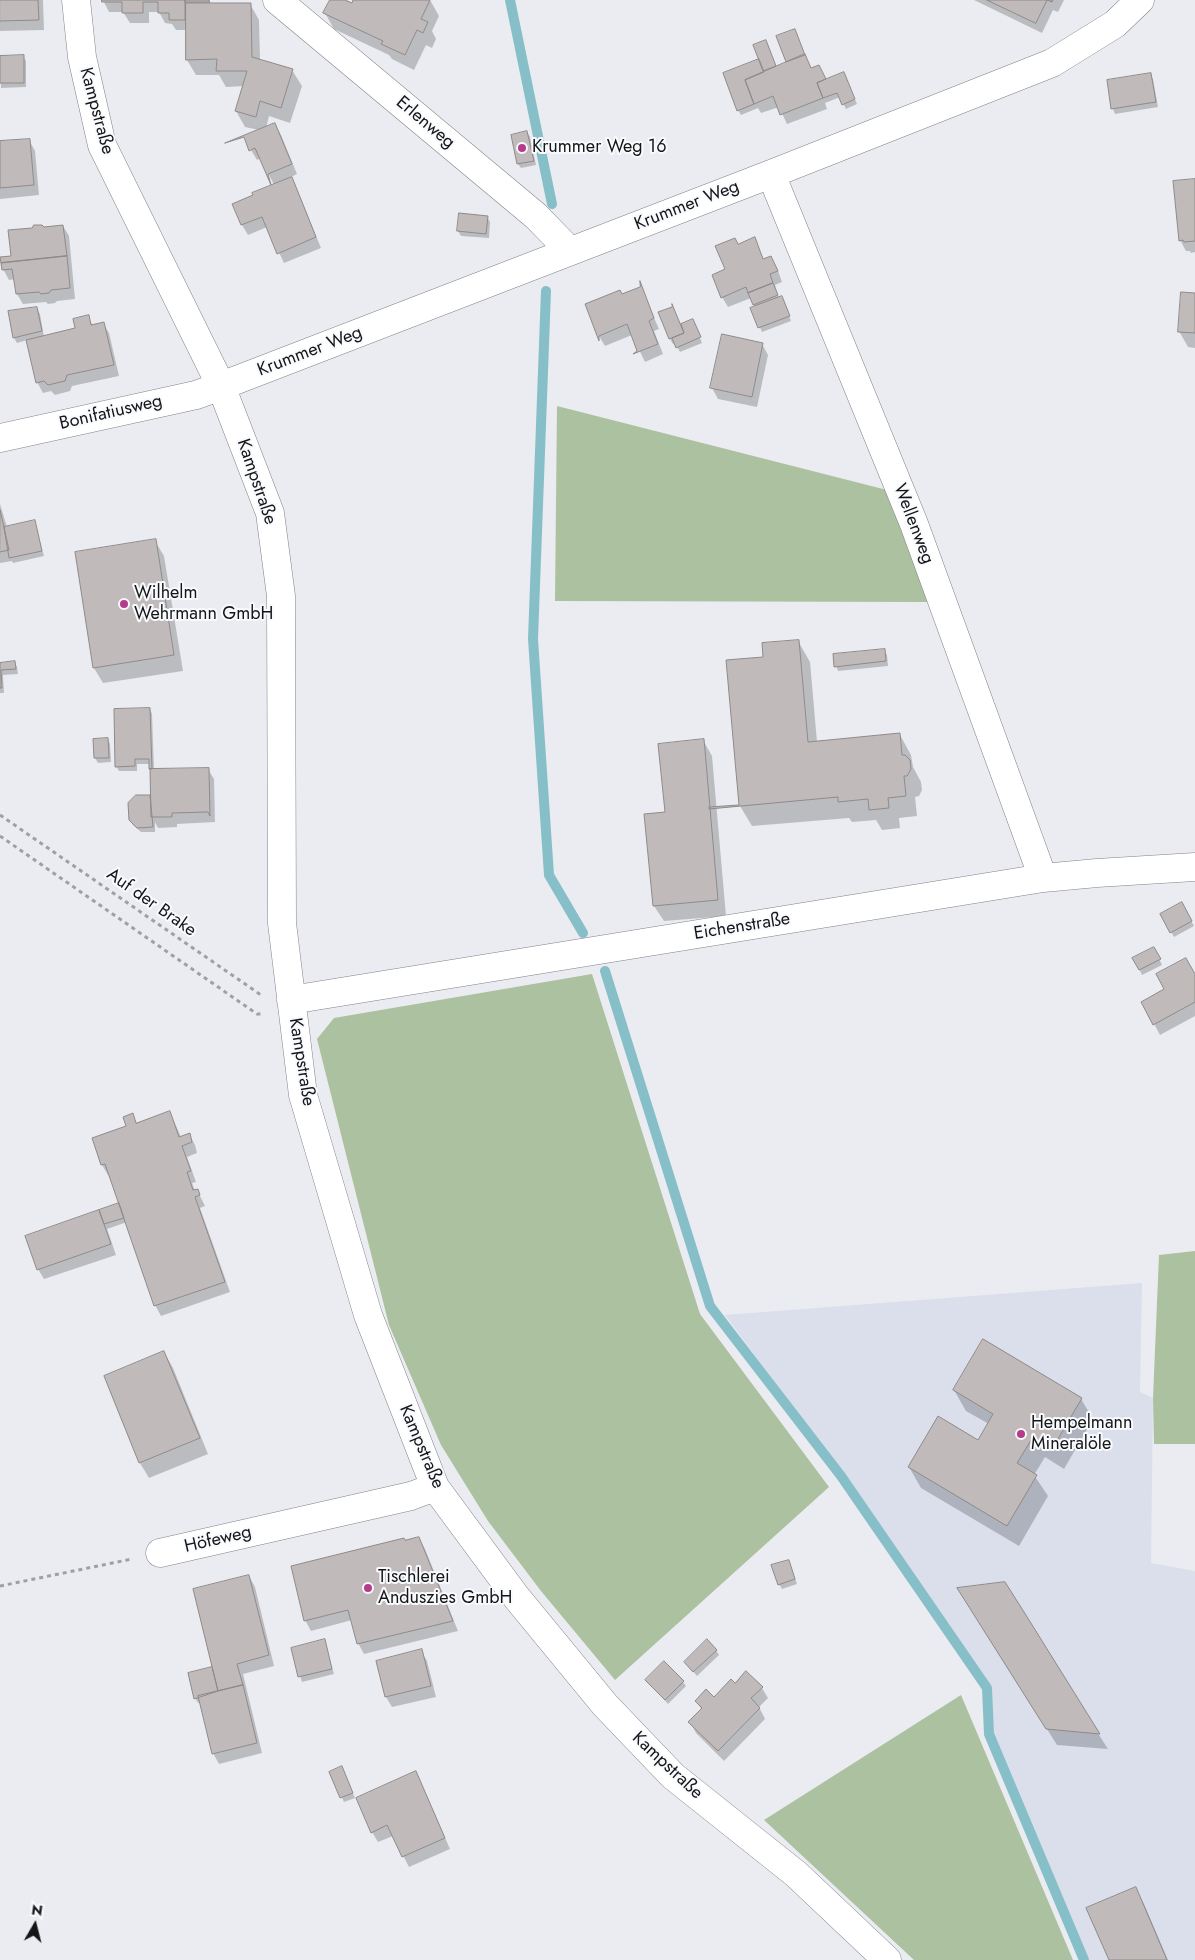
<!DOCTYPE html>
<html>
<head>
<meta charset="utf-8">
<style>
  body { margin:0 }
  #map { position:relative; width:1195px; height:1960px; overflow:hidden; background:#eaecf1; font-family:Jost,sans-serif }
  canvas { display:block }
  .north { position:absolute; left:10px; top:1900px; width:50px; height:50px; -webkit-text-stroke:4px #f8fafe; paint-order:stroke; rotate:8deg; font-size:14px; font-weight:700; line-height:20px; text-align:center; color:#141516 }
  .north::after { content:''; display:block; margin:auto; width:18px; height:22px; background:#141516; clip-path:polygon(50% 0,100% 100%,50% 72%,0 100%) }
</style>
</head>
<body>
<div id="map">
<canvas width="1195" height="1960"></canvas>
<div class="north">N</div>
</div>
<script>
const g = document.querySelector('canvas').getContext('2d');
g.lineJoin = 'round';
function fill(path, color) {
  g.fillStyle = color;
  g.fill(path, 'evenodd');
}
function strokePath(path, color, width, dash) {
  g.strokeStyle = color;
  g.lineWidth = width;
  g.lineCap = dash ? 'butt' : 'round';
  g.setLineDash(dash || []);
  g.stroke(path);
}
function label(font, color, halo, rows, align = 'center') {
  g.font = font + ' Jost,sans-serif';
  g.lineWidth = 4;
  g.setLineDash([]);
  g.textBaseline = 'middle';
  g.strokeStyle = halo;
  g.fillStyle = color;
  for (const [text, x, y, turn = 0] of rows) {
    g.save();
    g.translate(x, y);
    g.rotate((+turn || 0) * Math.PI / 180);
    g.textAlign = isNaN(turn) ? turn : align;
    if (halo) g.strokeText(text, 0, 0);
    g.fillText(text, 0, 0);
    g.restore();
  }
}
const built = new Path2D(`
  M 1142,1283 L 1140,1392 L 1153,1398 L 1151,1563 L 1195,1571 L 1195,1960 L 1087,1960 L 993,1735 L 989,1687 L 844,1476 L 725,1315 Z`);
const green = new Path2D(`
  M 557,406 L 887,490 L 930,602 L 555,601 Z
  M 592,974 L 700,1314 L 829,1487 L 615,1680 L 541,1591 L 488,1521 L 441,1445 L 389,1325 L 317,1039 L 334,1018 Z
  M 1195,1251 L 1195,1444 L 1154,1444 L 1153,1398 L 1159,1255 Z
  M 961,1695 L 1073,1960 L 914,1960 L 764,1820 Z`);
const shadow = new Path2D(`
  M 0,0 L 43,0 L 44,30 L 0,31 Z
  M 103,0 L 210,0 L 210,4 L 250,4 L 259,20 L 260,60 L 292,70 L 302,86 L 290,123 L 269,116 L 266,128 L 275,124 L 281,135 L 297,174 L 291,177 L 297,189 L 321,248 L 284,263 L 267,227 L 248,235 L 242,225 L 234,204 L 274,185 L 261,158 L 257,160 L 251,150 L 259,130 L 245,127 L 236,111 L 244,86 L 226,87 L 219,75 L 196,75 L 187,60 L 187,30 L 176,30 L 172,24 L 165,23 L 159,12 L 149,12 L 149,23 L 130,23 L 123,12 L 109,12 Z
  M 331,0 L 342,0 L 352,5 L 355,0 L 430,0 L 439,16 L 432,31 L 436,39 L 432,48 L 426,45 L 414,70 L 392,59 L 389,55 L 334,29 L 325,13 Z
  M 974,0 L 1064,0 L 1058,12 L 1053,10 L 1042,33 Z
  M 778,37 L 805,56 L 812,69 L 819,66 L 826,80 L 844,73 L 857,104 L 846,109 L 840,97 L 825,103 L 827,109 L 787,124 L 779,107 L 761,113 L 758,108 L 741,115 L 738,110 L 768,46 L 776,68 L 789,63 Z
  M 23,56 L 26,61 L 26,87 L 1,88 L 0,57 Z
  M 1150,74 L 1153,79 L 1158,107 L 1115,114 L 1113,109 L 1108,81 Z
  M 527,132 L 530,137 L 536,165 L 521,168 L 518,164 Z
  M 29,140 L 35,151 L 39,195 L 0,199 L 0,143 Z
  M 1195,180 L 1195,252 L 1191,253 L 1190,251 L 1186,251 L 1180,240 Z
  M 460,214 L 487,217 L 490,222 L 489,238 L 461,236 L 458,231 Z
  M 63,226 L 69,236 L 75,299 L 57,301 L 55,303 L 48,304 L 46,302 L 23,304 L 17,294 L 15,279 L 9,280 L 3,269 L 13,257 Z
  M 754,239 L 764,260 L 771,257 L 777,268 L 782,282 L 775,285 L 779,298 L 784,302 L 791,321 L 762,332 L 752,309 L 755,307 L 751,298 L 728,307 L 722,297 L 726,269 L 738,245 Z
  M 641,288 L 659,329 L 654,331 L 663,354 L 645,362 L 632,335 L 605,346 L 599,336 L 622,296 Z
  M 1195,294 L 1195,348 L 1188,347 L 1179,331 Z
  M 673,308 L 681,325 L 693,321 L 702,343 L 680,352 L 675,343 L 673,344 L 670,339 L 660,313 Z
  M 37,309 L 40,314 L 44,337 L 77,329 L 88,317 L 93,326 L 103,323 L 109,333 L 119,376 L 72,386 L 70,391 L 55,395 L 51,391 L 43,393 L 37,382 L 27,340 L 17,343 L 14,338 L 9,312 Z
  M 762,344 L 768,355 L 757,407 L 718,399 L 712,388 Z
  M 0,504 L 7,527 L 34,521 L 44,556 L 13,563 L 12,561 L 0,563 Z
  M 155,541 L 164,556 L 183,671 L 103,683 L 94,668 Z
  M 798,641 L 810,662 L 817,742 L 900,735 L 911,755 L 913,767 L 921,782 L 922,790 L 919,796 L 915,797 L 917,816 L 899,818 L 900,828 L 882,830 L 876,820 L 852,822 L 849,818 L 752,826 L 740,806 L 765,658 Z
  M 884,650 L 887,655 L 888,666 L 838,671 L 836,666 Z
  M 15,663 L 17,667 L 18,674 L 3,675 L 4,693 L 0,693 L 0,664 Z
  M 150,709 L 152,714 L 154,770 L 208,769 L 214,779 L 215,822 L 177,824 L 177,827 L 158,828 L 155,822 L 155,832 L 141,832 L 133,825 L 130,820 L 149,796 L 152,799 L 150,764 L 137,764 L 137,771 L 119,771 L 116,766 Z
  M 108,739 L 110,744 L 111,762 L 98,763 L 95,758 Z
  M 703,740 L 712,756 L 726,916 L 664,921 L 654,906 L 666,813 Z
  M 1181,903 L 1194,926 L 1174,937 L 1161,914 Z
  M 1154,948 L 1162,965 L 1142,975 L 1134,958 Z
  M 1195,976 L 1195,1016 L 1160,1035 L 1143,1003 Z
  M 170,1112 L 181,1137 L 189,1134 L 195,1145 L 197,1153 L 187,1157 L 196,1182 L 192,1183 L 195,1191 L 197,1190 L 205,1206 L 200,1208 L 230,1292 L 161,1316 L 155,1305 L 127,1222 L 107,1229 L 116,1255 L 44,1279 L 38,1269 L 98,1212 L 101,1216 L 121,1210 L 110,1174 L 108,1175 L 102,1165 L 93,1139 L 128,1127 L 132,1115 L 137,1123 Z
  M 164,1352 L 173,1368 L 208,1454 L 149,1478 L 140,1463 L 105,1377 Z
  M 954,1390 L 1081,1399 L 1093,1419 L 1064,1469 L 1045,1457 L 1034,1475 L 1048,1496 L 1019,1546 L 921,1488 L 909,1467 L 978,1441 L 989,1424 L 966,1411 Z
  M 419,1538 L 425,1549 L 458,1631 L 364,1654 L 358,1643 L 352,1620 L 311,1631 L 305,1620 L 404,1542 Z
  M 791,1566 L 797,1584 L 782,1589 L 779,1584 Z
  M 249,1576 L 255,1587 L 274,1666 L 243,1674 L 262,1753 L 219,1764 L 213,1753 L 200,1702 L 198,1703 L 195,1698 L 190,1674 L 214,1668 Z
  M 1004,1583 L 1099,1735 L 1108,1749 L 1057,1745 L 968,1604 Z
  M 324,1641 L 334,1674 L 302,1682 L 292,1649 Z
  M 716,1650 L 719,1655 L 697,1676 L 685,1662 Z
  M 421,1651 L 427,1661 L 436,1697 L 392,1707 L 386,1697 L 377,1662 Z
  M 646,1680 L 683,1682 L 686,1686 L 668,1704 Z
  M 735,1685 L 762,1688 L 768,1698 L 759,1707 L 765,1719 L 724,1761 L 696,1733 L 690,1722 L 702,1710 L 696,1701 L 714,1698 Z
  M 330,1772 L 344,1773 L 355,1798 L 344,1802 Z
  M 421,1783 L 450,1849 L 409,1867 L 393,1836 L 378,1842 L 372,1832 Z
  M 1135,1888 L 1144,1904 L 1168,1960 L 1110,1960 Z`);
const stream = new Path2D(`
  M 510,0 L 552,204
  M 546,291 L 533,639 L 549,875 L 583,933
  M 605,971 L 710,1306 L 841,1476 L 987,1688 L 989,1734 L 1084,1960`);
const building = new Path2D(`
  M 0,0 L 38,0 L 39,20 L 0,21 Z
  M 102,0 L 185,0 L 185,20 L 169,20 L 169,13 L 158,13 L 158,2 L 143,2 L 143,13 L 122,13 L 122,2 L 102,2 Z
  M 185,0 L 208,0 L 210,2 L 185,2 Z
  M 330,0 L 345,0 L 352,3 L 353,0 L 430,0 L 421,19 L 428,22 L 423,33 L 417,30 L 405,55 L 381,44 L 383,41 L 323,13 Z
  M 987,0 L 1053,0 L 1052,2 L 1047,0 L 1036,23 Z
  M 186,3 L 251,3 L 252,57 L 293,69 L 281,108 L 260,101 L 256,117 L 235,111 L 247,71 L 216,71 L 217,59 L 186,60 Z
  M 795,29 L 805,55 L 786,62 L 776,36 Z
  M 766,40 L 776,66 L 763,71 L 753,45 Z
  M 805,54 L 811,68 L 819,65 L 826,79 L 817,83 L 823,98 L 780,115 L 773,96 L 754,104 L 745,80 Z
  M 24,55 L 24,83 L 0,83 L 0,56 Z
  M 759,59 L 764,72 L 745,80 L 754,104 L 737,111 L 723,73 Z
  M 844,72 L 855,99 L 842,105 L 837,93 L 823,98 L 817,83 Z
  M 1151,73 L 1156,102 L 1111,109 L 1107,80 Z
  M 275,123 L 292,164 L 268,174 L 271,185 L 255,148 L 249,151 L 244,137 L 225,143 Z
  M 527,131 L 534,161 L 517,164 L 511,135 Z
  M 30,139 L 34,185 L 0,188 L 0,141 Z
  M 292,177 L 316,237 L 277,254 L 262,217 L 241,225 L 232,204 L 253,195 L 252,193 Z
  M 1195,179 L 1195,241 L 1184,242 L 1183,240 L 1179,241 L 1173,181 Z
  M 459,213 L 488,216 L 486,234 L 457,231 Z
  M 34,225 L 42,225 L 44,227 L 63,225 L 67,256 L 1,263 L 0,257 L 11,256 L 8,230 L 32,228 Z
  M 755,237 L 763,259 L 771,256 L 778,271 L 770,274 L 773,283 L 748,293 L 746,287 L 721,298 L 712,275 L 725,269 L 715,246 L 735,238 L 738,244 Z
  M 67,256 L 70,288 L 51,290 L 49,293 L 41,294 L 39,292 L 16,294 L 12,269 L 2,270 L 1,263 Z
  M 640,281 L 654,318 L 649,321 L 658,344 L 633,354 L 637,351 L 627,324 L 599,336 L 599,341 L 585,304 L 620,290 L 622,294 L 640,287 Z
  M 773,283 L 778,295 L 753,305 L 748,293 Z
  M 1181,292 L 1195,293 L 1195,333 L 1178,332 Z
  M 782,296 L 790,316 L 758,328 L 750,308 Z
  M 672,304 L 684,333 L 669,339 L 658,312 L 672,307 Z
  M 37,307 L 42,331 L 13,338 L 8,311 Z
  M 89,315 L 91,325 L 104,322 L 114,365 L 67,375 L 65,381 L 48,385 L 44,381 L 36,383 L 26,340 L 75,328 L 73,319 Z
  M 693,319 L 701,337 L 676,348 L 672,338 L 684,333 L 681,324 Z
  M 722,334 L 763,343 L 752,397 L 710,388 Z
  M 0,510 L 9,550 L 0,552 Z
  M 35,520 L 42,551 L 9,558 L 4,527 Z
  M 156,539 L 174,655 L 93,668 L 75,552 Z
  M 799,640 L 808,742 L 900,733 L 902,755 L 905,755 L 910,760 L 911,769 L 907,776 L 904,776 L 906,796 L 888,798 L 889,808 L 869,810 L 868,799 L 838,802 L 838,797 L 709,809 L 709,807 L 739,805 L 726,660 L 763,657 L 762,643 Z
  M 885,649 L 886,661 L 834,667 L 833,654 Z
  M 15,661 L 16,669 L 1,670 L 2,688 L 0,688 L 0,663 Z
  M 150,708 L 152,769 L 149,769 L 149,759 L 135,759 L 135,766 L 115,767 L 114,709 Z
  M 108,738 L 109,758 L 94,758 L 93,739 Z
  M 704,739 L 718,900 L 653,906 L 644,814 L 665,812 L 658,744 Z
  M 209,768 L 210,816 L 208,812 L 172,813 L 172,817 L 151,817 L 150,769 Z
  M 136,795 L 150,795 L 153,827 L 137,828 L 129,820 L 128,803 Z
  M 1182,902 L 1192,921 L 1170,933 L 1160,914 Z
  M 1154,947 L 1161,959 L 1139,970 L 1132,958 Z
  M 1186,958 L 1195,974 L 1195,1002 L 1153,1025 L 1141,1002 L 1164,989 L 1156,974 Z
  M 170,1111 L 179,1137 L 190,1133 L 192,1142 L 182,1146 L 191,1171 L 187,1172 L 193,1190 L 198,1189 L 200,1195 L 195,1197 L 225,1282 L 154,1306 L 105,1164 L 101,1165 L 92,1138 L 126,1126 L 123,1117 L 133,1113 L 136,1123 Z
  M 119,1203 L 124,1218 L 104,1224 L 99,1210 Z
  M 99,1210 L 111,1244 L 37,1270 L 25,1236 Z
  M 983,1339 L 1082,1398 L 1052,1449 L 1033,1437 L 1017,1463 L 1037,1475 L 1007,1526 L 908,1467 L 938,1416 L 978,1440 L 993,1414 L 953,1390 Z
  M 164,1351 L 200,1438 L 139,1463 L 104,1376 Z
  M 419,1537 L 453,1621 L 357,1644 L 348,1610 L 304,1621 L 291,1566 L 404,1538 L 405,1540 Z
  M 789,1560 L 795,1579 L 778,1585 L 771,1565 Z
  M 249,1575 L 269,1655 L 237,1664 L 243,1685 L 218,1691 L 193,1589 Z
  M 1005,1582 L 1024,1612 L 1100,1734 L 1046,1729 L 957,1588 Z
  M 325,1639 L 332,1669 L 298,1677 L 291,1648 Z
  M 707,1639 L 717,1650 L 693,1672 L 684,1662 Z
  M 422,1649 L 431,1686 L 385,1697 L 376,1661 Z
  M 664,1661 L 684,1681 L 665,1700 L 645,1680 Z
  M 212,1667 L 218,1691 L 194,1699 L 188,1673 Z
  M 746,1671 L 763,1687 L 751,1698 L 760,1708 L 718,1751 L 688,1722 L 702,1708 L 695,1701 L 706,1689 L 714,1697 L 731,1679 L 735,1683 Z
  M 243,1685 L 257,1743 L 212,1754 L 198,1696 Z
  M 342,1766 L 353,1793 L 340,1798 L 329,1772 Z
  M 416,1771 L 445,1838 L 402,1857 L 387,1825 L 371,1833 L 356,1798 Z
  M 1136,1887 L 1167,1960 L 1109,1960 L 1086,1908 Z`);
const path = new Path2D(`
  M 0,815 L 261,995
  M 0,836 L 257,1014 L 264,1014
  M 0,1586 L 132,1559`);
const street = new Path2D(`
  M 76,0 L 82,57 L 102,145 L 221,386 L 270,513 L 281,596 L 282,923 L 303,1095 L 368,1315 L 435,1487 L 517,1598 L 605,1705 L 673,1776 L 796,1874 L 887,1960
  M 277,0 L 536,216 L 570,251
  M 771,174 L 914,524 L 1043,878
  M 0,438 L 196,395 L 221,386 L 771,174 L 1052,63 L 1115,24 L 1140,0
  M 291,1000 L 1043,878 L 1097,873 L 1195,867
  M 160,1553 L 411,1496 L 435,1487`);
const markers = [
  [522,148,5,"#b53b8d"],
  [124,604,5,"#b53b8d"],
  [1021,1434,5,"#b53b8d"],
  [368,1588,5,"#b53b8d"]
];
const streetNames = [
  ["Kampstraße",96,111,75],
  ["Erlenweg",425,123,40],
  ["Krummer Weg",687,206,-21],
  ["Krummer Weg",310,352,-21],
  ["Bonifatiusweg",111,413,-13],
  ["Kampstraße",256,482,71],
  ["Wellenweg",913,524,69],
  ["Auf der Brake",151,903,35],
  ["Eichenstraße",742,927,-9],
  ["Kampstraße",301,1062,81],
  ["Kampstraße",421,1447,67],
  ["Höfeweg",218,1540,-13],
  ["Kampstraße",667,1766,43]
];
const poiNames = [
  ["Krummer Weg 16",532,148],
  ["Wilhelm",134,594],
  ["Wehrmann GmbH",134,615],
  ["Hempelmann",1031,1424],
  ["Mineralöle",1031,1445],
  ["Tischlerei",378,1578],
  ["Anduszies GmbH",378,1599]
];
fill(built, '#dadfeb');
fill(green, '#abc19f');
fill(shadow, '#0003');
strokePath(stream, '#87bfc8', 10);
fill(building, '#c0bbba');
strokePath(building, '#8f8a89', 1);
strokePath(street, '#828387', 29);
strokePath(path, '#9ea0a4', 3, [4, 4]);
strokePath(street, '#fff', 28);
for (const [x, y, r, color] of markers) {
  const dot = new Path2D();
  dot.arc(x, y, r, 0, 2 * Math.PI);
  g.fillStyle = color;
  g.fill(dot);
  strokePath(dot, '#f8fafe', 2);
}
label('18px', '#141516', '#f8fafe', streetNames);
label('18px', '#141516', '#f8fafe', poiNames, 'left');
</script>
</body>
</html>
